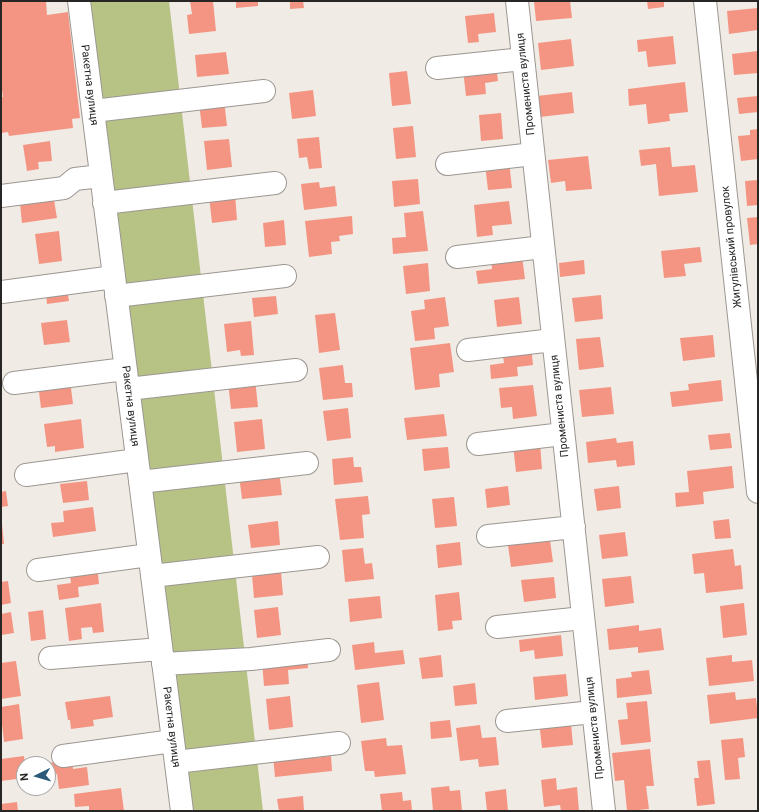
<!DOCTYPE html>
<html>
<head>
<meta charset="utf-8">
<style>
  body { margin:0 }
  #map { position:relative; width:759px; height:812px; overflow:hidden; background:#f1ebe6; font-family:Roboto,sans-serif }
  canvas { display:block }
  .frame { position:absolute; inset:0; border:2px solid #282624; pointer-events:none }
  .north { position:absolute; left:16px; top:756px; width:40px; height:40px; box-sizing:border-box; background:#fff; border:1px solid #a9a8a7; border-radius:50%; rotate:265deg; font-size:11px; font-weight:700; line-height:16px; text-align:center; color:#282624 }
  .north::after { content:''; display:block; margin:auto; width:14px; height:18px; background:#2b5b79; clip-path:polygon(50% 0,100% 100%,50% 72%,0 100%) }
</style>
</head>
<body>
<div id="map">
<canvas width="759" height="812"></canvas>
<div class="frame"></div>
<div class="north">N</div>
</div>
<script>
const g = document.querySelector('canvas').getContext('2d');
g.lineJoin = 'round';
function fill(path, color) {
  g.fillStyle = color;
  g.fill(path, 'evenodd');
}
function strokePath(path, color, width, dash) {
  g.strokeStyle = color;
  g.lineWidth = width;
  g.lineCap = dash ? 'butt' : 'round';
  g.setLineDash(dash || []);
  g.stroke(path);
}
function label(font, color, halo, rows, align = 'center') {
  g.font = font + ' Roboto,sans-serif';
  g.lineWidth = 3;
  g.setLineDash([]);
  g.textBaseline = 'middle';
  g.strokeStyle = halo;
  g.fillStyle = color;
  for (const [text, x, y, turn = 0] of rows) {
    g.save();
    g.translate(x, y);
    g.rotate((+turn || 0) * Math.PI / 180);
    g.textAlign = isNaN(turn) ? turn : align;
    if (halo) g.strokeText(text, 0, 0);
    g.fillText(text, 0, 0);
    g.restore();
  }
}
const green = new Path2D(`
  M 85,1 L 169,1 L 263,811 L 188,811 Z`);
const building = new Path2D(`
  M 1,1 L 46,1 L 47,15 L 68,12 L 80,118 L 72,119 L 73,128 L 9,136 L 8,132 L 1,133 L 1,97 L 3,97 L 1,83 Z
  M 190,1 L 213,1 L 216,31 L 189,34 L 187,15 L 192,14 Z
  M 236,1 L 258,1 L 258,6 L 236,8 Z
  M 290,1 L 303,1 L 304,8 L 290,9 Z
  M 534,1 L 570,1 L 572,18 L 536,21 Z
  M 647,1 L 664,1 L 664,7 L 648,9 Z
  M 758,8 L 758,30 L 729,34 L 727,11 Z
  M 494,13 L 496,32 L 478,34 L 479,42 L 468,43 L 465,16 Z
  M 673,36 L 676,64 L 648,67 L 646,51 L 638,52 L 637,40 Z
  M 571,39 L 574,66 L 541,70 L 538,43 Z
  M 758,51 L 758,73 L 734,75 L 732,54 Z
  M 226,52 L 229,74 L 197,77 L 195,55 Z
  M 496,66 L 498,81 L 485,83 L 486,94 L 466,96 L 463,70 Z
  M 407,71 L 411,104 L 392,106 L 389,73 Z
  M 685,82 L 688,112 L 669,114 L 670,121 L 648,124 L 646,104 L 629,106 L 628,89 Z
  M 313,90 L 316,116 L 292,119 L 289,93 Z
  M 572,92 L 574,113 L 540,117 L 537,96 Z
  M 758,96 L 758,112 L 739,114 L 737,98 Z
  M 224,100 L 227,126 L 202,128 L 199,103 Z
  M 501,113 L 503,139 L 481,141 L 479,115 Z
  M 413,126 L 416,157 L 396,159 L 393,128 Z
  M 758,129 L 758,159 L 741,161 L 738,136 L 750,135 L 750,130 Z
  M 319,137 L 322,168 L 309,169 L 307,157 L 299,158 L 297,139 Z
  M 229,139 L 232,167 L 207,170 L 204,141 Z
  M 50,141 L 52,161 L 38,162 L 39,169 L 27,171 L 23,145 Z
  M 670,147 L 672,167 L 695,165 L 698,192 L 659,196 L 656,164 L 641,166 L 639,150 Z
  M 588,156 L 592,189 L 566,191 L 565,181 L 551,183 L 548,160 Z
  M 509,161 L 512,188 L 488,190 L 485,164 Z
  M 418,179 L 420,204 L 394,207 L 392,181 Z
  M 758,180 L 758,205 L 747,206 L 745,181 Z
  M 319,182 L 320,188 L 335,186 L 337,206 L 304,210 L 301,184 Z
  M 235,194 L 237,220 L 212,223 L 209,196 Z
  M 54,200 L 57,218 L 22,223 L 20,204 Z
  M 509,201 L 512,224 L 492,226 L 493,235 L 477,237 L 474,205 Z
  M 423,211 L 428,251 L 393,254 L 392,238 L 406,237 L 404,213 Z
  M 352,216 L 353,234 L 339,236 L 340,241 L 331,242 L 332,254 L 309,257 L 305,221 Z
  M 758,217 L 758,244 L 750,245 L 747,218 Z
  M 284,220 L 286,245 L 265,247 L 263,223 Z
  M 59,231 L 62,261 L 39,264 L 35,234 Z
  M 700,247 L 702,262 L 684,264 L 686,276 L 664,278 L 661,251 Z
  M 522,256 L 525,279 L 478,284 L 476,271 L 492,269 L 491,259 Z
  M 584,260 L 585,274 L 560,277 L 559,263 Z
  M 428,263 L 430,291 L 406,294 L 403,266 Z
  M 67,289 L 69,301 L 47,304 L 46,292 Z
  M 601,295 L 603,319 L 575,322 L 572,298 Z
  M 276,296 L 278,314 L 254,317 L 252,298 Z
  M 445,297 L 449,326 L 434,328 L 435,339 L 415,341 L 411,311 L 425,309 L 424,300 Z
  M 519,297 L 522,324 L 497,327 L 494,300 Z
  M 335,313 L 340,350 L 319,353 L 315,315 Z
  M 67,320 L 70,342 L 44,345 L 41,323 Z
  M 251,321 L 254,355 L 241,356 L 240,350 L 227,352 L 224,324 Z
  M 713,335 L 715,357 L 683,361 L 680,338 Z
  M 600,337 L 604,367 L 579,370 L 576,339 Z
  M 450,343 L 454,372 L 439,374 L 440,387 L 415,390 L 410,348 Z
  M 531,346 L 533,365 L 517,367 L 518,376 L 491,379 L 490,365 L 504,363 L 502,350 Z
  M 343,365 L 345,383 L 352,383 L 353,397 L 323,400 L 319,368 Z
  M 255,379 L 258,407 L 231,409 L 228,382 Z
  M 70,380 L 73,404 L 41,408 L 38,384 Z
  M 721,380 L 723,401 L 672,407 L 670,392 L 689,390 L 688,384 Z
  M 533,385 L 537,416 L 513,419 L 512,407 L 501,408 L 499,388 Z
  M 611,387 L 614,414 L 582,417 L 579,390 Z
  M 348,408 L 351,438 L 327,441 L 323,411 Z
  M 444,414 L 447,436 L 407,440 L 404,418 Z
  M 81,419 L 84,448 L 55,452 L 55,446 L 47,447 L 44,424 Z
  M 262,419 L 265,449 L 237,452 L 234,422 Z
  M 730,433 L 732,448 L 710,450 L 708,435 Z
  M 616,438 L 617,443 L 633,441 L 635,465 L 617,467 L 616,460 L 588,463 L 586,442 Z
  M 540,443 L 542,469 L 516,472 L 513,445 Z
  M 448,447 L 450,468 L 424,471 L 422,449 Z
  M 353,457 L 354,467 L 361,467 L 363,482 L 334,485 L 332,459 Z
  M 732,466 L 734,488 L 703,492 L 704,504 L 676,507 L 675,493 L 689,492 L 687,471 Z
  M 279,471 L 282,495 L 242,499 L 239,475 Z
  M 87,481 L 89,500 L 63,503 L 60,484 Z
  M 508,486 L 510,505 L 487,508 L 485,489 Z
  M 619,486 L 621,508 L 597,511 L 594,489 Z
  M 6,491 L 8,506 L 1,507 L 1,492 Z
  M 368,496 L 370,514 L 362,515 L 364,538 L 340,540 L 335,499 Z
  M 454,497 L 457,526 L 435,528 L 432,499 Z
  M 93,507 L 96,531 L 53,537 L 51,523 L 64,522 L 63,511 Z
  M 729,519 L 731,538 L 715,539 L 713,521 Z
  M 278,521 L 280,545 L 251,548 L 248,525 Z
  M 1,524 L 2,524 L 4,544 L 1,544 Z
  M 625,532 L 628,556 L 602,559 L 599,535 Z
  M 550,540 L 553,562 L 511,567 L 508,545 Z
  M 460,542 L 462,565 L 438,568 L 436,545 Z
  M 363,548 L 365,564 L 372,563 L 374,579 L 345,582 L 342,550 Z
  M 733,549 L 735,566 L 741,565 L 743,589 L 706,593 L 704,573 L 694,574 L 692,554 Z
  M 97,565 L 99,584 L 78,587 L 79,597 L 59,600 L 57,585 L 71,583 L 69,569 Z
  M 281,572 L 283,595 L 254,598 L 252,575 Z
  M 631,576 L 634,603 L 605,607 L 602,579 Z
  M 554,577 L 556,598 L 524,602 L 521,580 Z
  M 8,581 L 11,603 L 1,605 L 1,582 Z
  M 459,592 L 462,620 L 452,621 L 453,629 L 438,631 L 435,595 Z
  M 380,596 L 382,618 L 350,622 L 348,599 Z
  M 101,603 L 104,632 L 93,633 L 92,627 L 81,628 L 82,639 L 69,641 L 65,608 Z
  M 744,603 L 747,635 L 723,638 L 720,606 Z
  M 278,607 L 281,635 L 257,638 L 254,610 Z
  M 43,610 L 46,639 L 31,641 L 28,612 Z
  M 11,612 L 14,633 L 1,635 L 1,614 Z
  M 639,625 L 639,631 L 661,628 L 664,650 L 638,653 L 638,647 L 609,650 L 607,629 Z
  M 561,635 L 563,656 L 535,659 L 534,650 L 520,652 L 519,640 Z
  M 374,642 L 375,653 L 403,650 L 405,664 L 355,670 L 352,645 Z
  M 441,655 L 443,677 L 422,679 L 419,658 Z
  M 732,655 L 732,662 L 752,660 L 754,681 L 709,686 L 706,658 Z
  M 307,656 L 308,668 L 288,670 L 289,684 L 264,686 L 262,661 Z
  M 16,661 L 21,696 L 1,699 L 1,663 Z
  M 649,670 L 652,694 L 617,698 L 616,679 L 632,677 L 631,672 Z
  M 566,674 L 568,696 L 535,700 L 533,677 Z
  M 379,682 L 384,720 L 361,723 L 357,685 Z
  M 475,683 L 477,704 L 455,706 L 453,686 Z
  M 735,692 L 736,700 L 756,698 L 758,718 L 710,724 L 707,695 Z
  M 110,696 L 113,717 L 93,720 L 94,726 L 71,729 L 70,720 L 68,720 L 65,702 Z
  M 290,696 L 293,727 L 269,730 L 266,699 Z
  M 647,701 L 651,742 L 621,745 L 618,720 L 628,719 L 626,703 Z
  M 19,704 L 23,739 L 4,742 L 2,724 L 1,724 L 1,707 Z
  M 450,720 L 452,737 L 431,739 L 430,722 Z
  M 539,721 L 571,724 L 573,745 L 542,748 Z
  M 480,725 L 482,738 L 496,737 L 499,765 L 479,767 L 478,759 L 460,761 L 456,728 Z
  M 386,738 L 387,746 L 402,745 L 406,774 L 375,777 L 374,771 L 365,771 L 361,741 Z
  M 743,738 L 745,757 L 738,758 L 740,779 L 725,780 L 721,740 Z
  M 650,749 L 654,786 L 646,786 L 649,809 L 627,811 L 624,780 L 615,781 L 612,753 Z
  M 313,751 L 313,758 L 331,756 L 332,771 L 275,777 L 273,756 Z
  M 24,756 L 25,764 L 24,764 L 24,778 L 1,781 L 1,759 Z
  M 72,760 L 73,769 L 87,767 L 89,785 L 59,789 L 57,774 L 50,775 L 48,763 Z
  M 710,760 L 715,804 L 697,806 L 694,778 L 699,778 L 697,761 Z
  M 556,778 L 557,790 L 577,787 L 579,811 L 561,811 L 560,805 L 544,807 L 541,780 Z
  M 449,786 L 450,791 L 460,790 L 462,811 L 433,811 L 431,788 Z
  M 121,788 L 124,811 L 89,811 L 89,806 L 75,807 L 74,794 Z
  M 506,789 L 508,811 L 487,811 L 485,792 Z
  M 402,792 L 403,801 L 411,800 L 412,811 L 382,811 L 380,794 Z
  M 303,796 L 304,811 L 279,811 L 277,799 Z
  M 17,802 L 18,811 L 1,811 L 1,804 Z`);
const minor = new Path2D(`
  M 79,1 L 182,811
  M 517,1 L 604,811
  M 705,1 L 758,492
  M 437,68 L 523,59
  M 93,111 L 264,91
  M 447,164 L 533,154
  M 1,196 L 64,188 L 75,179 L 101,176
  M 104,203 L 275,183
  M 457,257 L 543,247
  M 2,292 L 114,277
  M 116,296 L 285,276
  M 468,350 L 553,340
  M 14,383 L 125,369
  M 128,389 L 296,370
  M 478,444 L 563,434
  M 26,475 L 137,460
  M 140,482 L 307,463
  M 488,536 L 574,527
  M 38,570 L 149,555
  M 152,576 L 318,557
  M 497,627 L 583,618
  M 50,658 L 161,649
  M 163,664 L 251,659 L 329,650
  M 507,721 L 593,712
  M 63,756 L 173,741
  M 176,762 L 339,743`);
const streetNames = [
  ["Промениста вулиця",526,84,-96],
  ["Ракетна вулиця",89,85,83],
  ["Жигулівський провулок",732,247,-96],
  ["Ракетна вулиця",130,406,83],
  ["Промениста вулиця",560,406,-96],
  ["Ракетна вулиця",171,727,83],
  ["Промениста вулиця",595,728,-96]
];
fill(green, '#b7c385');
fill(building, '#f39582');
strokePath(minor, '#9c9691', 24);
strokePath(minor, '#fff', 22);
label('11px', '#282624', '#fff', streetNames);
</script>
</body>
</html>
